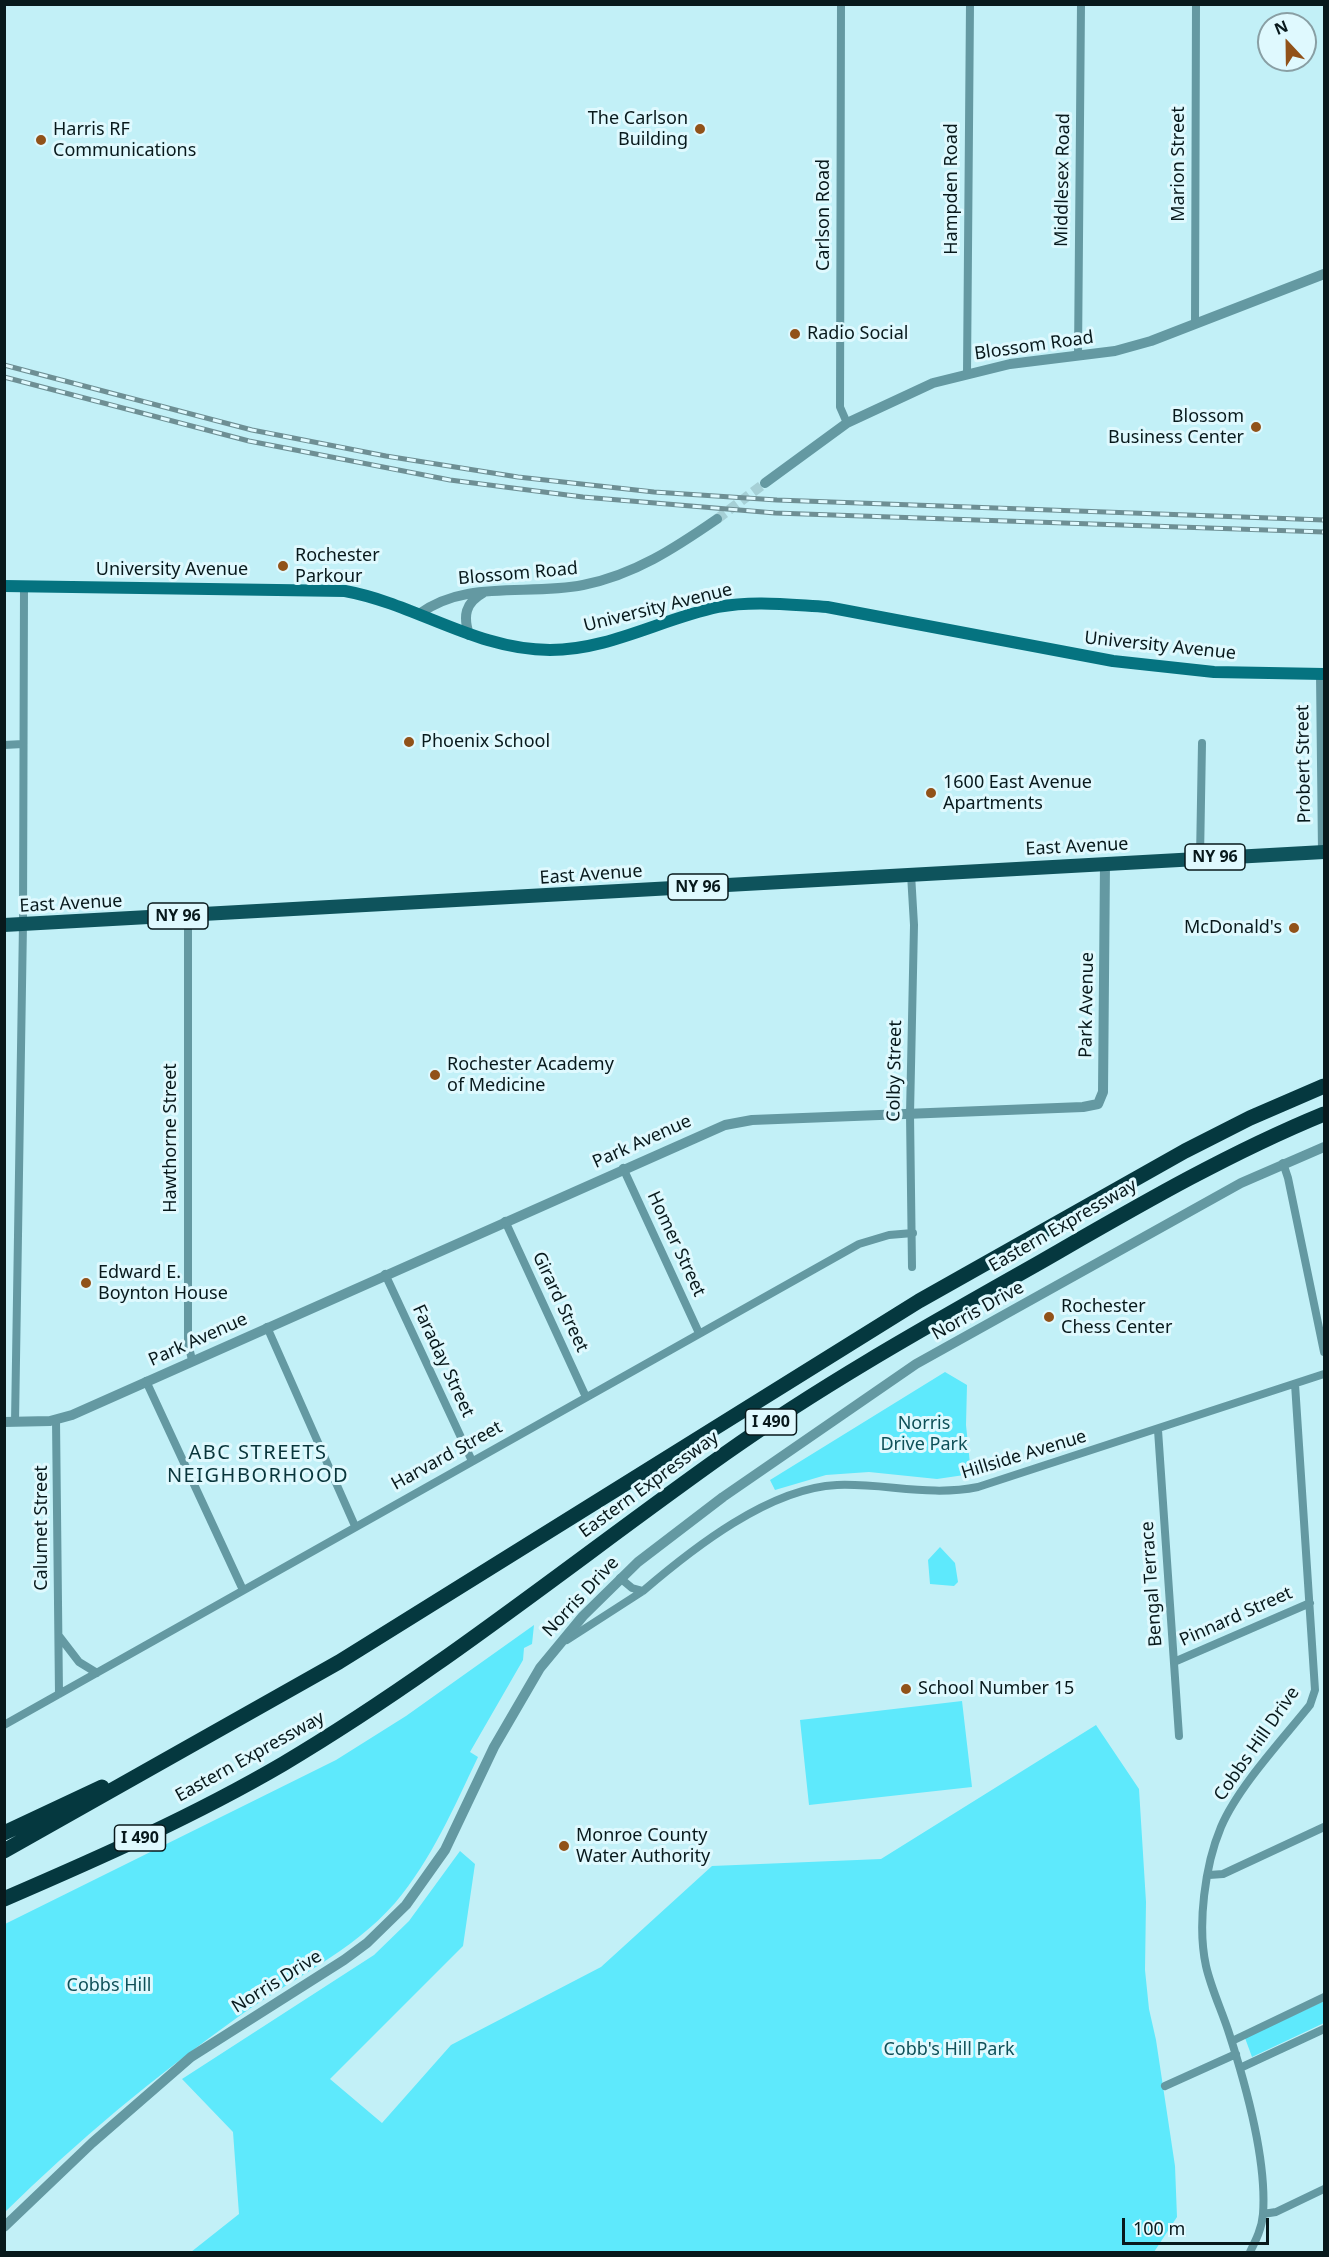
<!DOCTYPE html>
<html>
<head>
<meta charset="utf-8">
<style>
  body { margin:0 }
  #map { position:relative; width:1329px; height:2257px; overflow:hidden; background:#c2f0f7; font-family:"Noto Sans",sans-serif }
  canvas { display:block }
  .frame { position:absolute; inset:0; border:6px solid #08191c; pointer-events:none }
  .north { position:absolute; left:1257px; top:12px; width:60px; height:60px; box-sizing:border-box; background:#dff9fe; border:2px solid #899fa4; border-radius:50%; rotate:338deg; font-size:16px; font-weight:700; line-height:24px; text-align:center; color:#08191c }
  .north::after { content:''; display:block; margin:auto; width:21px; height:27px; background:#915219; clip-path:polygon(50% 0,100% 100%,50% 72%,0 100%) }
  .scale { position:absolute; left:1122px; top:2218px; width:147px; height:27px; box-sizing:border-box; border:3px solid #08191c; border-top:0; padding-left:8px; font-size:18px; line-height:21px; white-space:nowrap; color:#08191c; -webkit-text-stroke:4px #dff9fe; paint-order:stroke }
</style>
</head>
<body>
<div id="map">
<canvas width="1329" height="2257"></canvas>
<div class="frame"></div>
<div class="north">N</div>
<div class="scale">100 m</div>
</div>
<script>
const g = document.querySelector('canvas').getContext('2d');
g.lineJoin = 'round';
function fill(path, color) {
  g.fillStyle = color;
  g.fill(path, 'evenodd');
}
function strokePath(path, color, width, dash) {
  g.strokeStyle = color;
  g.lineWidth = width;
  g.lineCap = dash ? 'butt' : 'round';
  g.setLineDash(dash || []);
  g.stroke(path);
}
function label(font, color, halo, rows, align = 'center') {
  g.font = font + ' "Noto Sans",sans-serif';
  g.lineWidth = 6;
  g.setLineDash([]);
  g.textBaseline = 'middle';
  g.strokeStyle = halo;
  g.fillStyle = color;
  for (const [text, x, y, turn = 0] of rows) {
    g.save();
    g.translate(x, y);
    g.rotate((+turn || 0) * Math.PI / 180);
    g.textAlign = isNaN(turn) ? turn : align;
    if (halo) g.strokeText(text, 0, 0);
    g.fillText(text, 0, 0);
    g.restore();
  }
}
const green = new Path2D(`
  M 945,1372 L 967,1385 L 966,1425 L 971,1474 L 937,1479 L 869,1472 L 826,1475 L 775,1490 L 770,1480 Z
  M 940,1547 L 955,1563 L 958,1582 L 954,1586 L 930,1584 L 928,1560 Z
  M 534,1625 L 532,1644 L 524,1648 L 523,1660 L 470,1752 L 478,1757 C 454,1807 432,1859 395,1903 C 351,1953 291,1979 238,2017 C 155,2076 77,2141 5,2212 L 5,1924 L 336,1760 L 406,1716 Z
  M 962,1701 L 972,1787 L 809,1805 L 800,1720 Z
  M 1096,1725 L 1139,1789 L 1146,1902 L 1145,1970 L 1149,2009 L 1156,2040 L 1175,2166 L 1177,2217 L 1154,2252 L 191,2252 L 239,2214 L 233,2132 L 182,2079 L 374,1955 L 409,1921 L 460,1851 L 475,1864 L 463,1946 L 330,2079 L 382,2123 L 451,2045 L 601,1967 L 712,1866 L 881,1859 Z
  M 1324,2001 L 1324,2023 L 1252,2057 L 1245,2038 Z`);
const tertiaryTunnel = new Path2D(`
  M 717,519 L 765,483`);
const minor = new Path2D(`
  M 841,4 L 840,407 L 847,423
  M 1195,324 L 1196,4
  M 1078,356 L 1081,4
  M 967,373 L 970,4
  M 1320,675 L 1322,852
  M 4,745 L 23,744
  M 1200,858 L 1202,743
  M 911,874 L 914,925 L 910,1114 L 912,1267
  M 188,916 L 188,1343 L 192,1360
  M 1283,1163 L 1288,1178 L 1324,1352
  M 623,1168 L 699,1333
  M 505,1221 L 586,1397
  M 385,1274 L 472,1461
  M 267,1327 L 355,1526
  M 146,1381 L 243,1590
  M 56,1420 L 59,1694
  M 15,1422 L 23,924 L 24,587
  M 1158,1430 L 1179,1736
  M 620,1578 L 632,1588 L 643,1591 C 692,1549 769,1488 837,1485 C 885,1483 929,1497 978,1487 L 1324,1374
  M 59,1636 L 79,1662 L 97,1673
  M 567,1640 L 643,1591
  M 1174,1662 L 1310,1603
  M 4,1725 L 859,1244 L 889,1235 L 913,1233
  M 1209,1875 L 1223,1874 L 1324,1827
  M 1232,2041 L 1324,1997
  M 1240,2068 L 1324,2029
  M 1165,2086 L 1236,2054
  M 1263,2214 L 1276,2212 L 1324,2189
  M 1250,2252 C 1256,2240 1262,2228 1263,2214 C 1267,2160 1245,2082 1228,2030 C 1221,2009 1211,1988 1206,1966 C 1197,1925 1205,1865 1221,1827 C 1238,1787 1282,1740 1310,1705 L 1315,1690 L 1295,1384`);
const tertiary = new Path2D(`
  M 765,483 L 847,423 L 933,383 L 1010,364 L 1115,351 L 1151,341 L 1324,274
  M 419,614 C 467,579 527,596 583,585 C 634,575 675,548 717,519
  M 469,635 C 463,616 465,603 483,593
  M 4,1422 L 50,1421 L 72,1415 L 725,1125 L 752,1120 L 1083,1107 L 1098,1104 L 1103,1092 L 1105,863
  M 4,2227 L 92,2143 L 191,2057 L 344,1960 L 367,1943 L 406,1905 L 445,1850 L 494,1747 L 540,1668 L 583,1616 L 638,1562 L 723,1497 L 916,1364 L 1241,1183 L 1324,1147`);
const secondary = new Path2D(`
  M 4,586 L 345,591 C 416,604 476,650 550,650 C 609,650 661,619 718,607 C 754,600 791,605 827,607 L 1113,661 L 1214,672 L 1324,674`);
const primary = new Path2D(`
  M 4,925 L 1324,852`);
const motorway = new Path2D(`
  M 4,1833 L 102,1787
  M 4,1851 L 339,1662 L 919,1301 L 1185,1151 L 1250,1118 L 1324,1086
  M 4,1899 C 99,1858 194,1816 283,1764 C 438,1672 579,1557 726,1453 C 825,1383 931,1324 1037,1264 C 1131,1210 1224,1155 1324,1114`);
const rail = new Path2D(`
  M 4,365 L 252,430 L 386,456 L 518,477 L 654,492 L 777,500 L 1324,520
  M 4,377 L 249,441 L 450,480 L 583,497 L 775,513 L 1324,532`);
const markers = [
  [700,129,6,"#915219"],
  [41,140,6,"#915219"],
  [795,334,6,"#915219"],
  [1256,427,6,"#915219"],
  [283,566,6,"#915219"],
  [409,742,6,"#915219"],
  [931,793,6,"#915219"],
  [1294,928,6,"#915219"],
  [435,1075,6,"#915219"],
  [86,1283,6,"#915219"],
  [1049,1317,6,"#915219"],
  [906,1689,6,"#915219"],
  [564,1846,6,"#915219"]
];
const shields = [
  [1215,857,60],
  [698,887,60],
  [178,916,60],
  [771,1422,51],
  [140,1838,51]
];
const shieldNames = [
  ["NY 96",1215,857],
  ["NY 96",698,887],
  ["NY 96",178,916],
  ["I 490",771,1422],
  ["I 490",140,1838]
];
const poiNames = [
  ["The Carlson",688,119,"right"],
  ["Building",688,140,"right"],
  ["Harris RF",53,130],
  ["Communications",53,151],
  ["Radio Social",807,334],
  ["Blossom",1244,417,"right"],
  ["Business Center",1244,438,"right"],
  ["Rochester",295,556],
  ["Parkour",295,577],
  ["Phoenix School",421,742],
  ["1600 East Avenue",943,783],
  ["Apartments",943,804],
  ["McDonald's",1282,928,"right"],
  ["Rochester Academy",447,1065],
  ["of Medicine",447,1086],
  ["Edward E.",98,1273],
  ["Boynton House",98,1294],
  ["Rochester",1061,1307],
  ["Chess Center",1061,1328],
  ["School Number 15",918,1689],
  ["Monroe County",576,1836],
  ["Water Authority",576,1857]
];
const streetNames = [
  ["Marion Street",1179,164,-90],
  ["Middlesex Road",1063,180,-89],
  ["Hampden Road",952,189,-90],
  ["Carlson Road",824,215,-90],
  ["Blossom Road",1034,346,-8],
  ["University Avenue",172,570],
  ["Blossom Road",518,574,-5],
  ["University Avenue",658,608,-14],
  ["University Avenue",1160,646,6],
  ["Probert Street",1304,764,-91],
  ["East Avenue",1077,847,-3],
  ["East Avenue",591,875,-4],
  ["East Avenue",71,904,-3],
  ["Park Avenue",1087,1005,-89],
  ["Colby Street",895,1071,-89],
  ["Hawthorne Street",171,1138,-90],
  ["Park Avenue",642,1142,-24],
  ["Eastern Expressway",1063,1226,-30],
  ["Homer Street",676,1244,65],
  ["Girard Street",560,1302,65],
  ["Norris Drive",978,1311,-29],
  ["Park Avenue",198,1340,-24],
  ["Faraday Street",443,1361,65],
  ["Hillside Avenue",1024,1455,-17],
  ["Harvard Street",447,1456,-29],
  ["Eastern Expressway",649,1485,-36],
  ["Calumet Street",42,1528,-90],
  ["Bengal Terrace",1152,1584,-94],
  ["Norris Drive",581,1597,-47],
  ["Pinnard Street",1236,1617,-24],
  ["Cobbs Hill Drive",1257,1744,-55],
  ["Eastern Expressway",250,1757,-29],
  ["Norris Drive",277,1982,-32]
];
const parkNames = [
  ["Norris",924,1424],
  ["Drive Park",924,1445],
  ["Cobbs Hill",109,1986],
  ["Cobb's Hill Park",949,2050]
];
const neighbourhoodNames = [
  ["ABC STREETS",258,1453],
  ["NEIGHBORHOOD",258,1476]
];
fill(green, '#5ee9fc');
strokePath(tertiaryTunnel, '#a6d0d6', 10, [10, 5]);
strokePath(minor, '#6499a2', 8);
strokePath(tertiary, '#6499a2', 10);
strokePath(secondary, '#057380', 12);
strokePath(primary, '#0e535c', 14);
strokePath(motorway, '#05383f', 15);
strokePath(rail, '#6e8f94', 5);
strokePath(rail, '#dff9fe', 3, [9]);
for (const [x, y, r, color] of markers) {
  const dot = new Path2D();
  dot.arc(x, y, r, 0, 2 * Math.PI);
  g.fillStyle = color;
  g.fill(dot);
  strokePath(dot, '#dff9fe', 2);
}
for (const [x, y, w] of shields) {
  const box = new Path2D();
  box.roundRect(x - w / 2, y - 13, w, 26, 4.5);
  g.fillStyle = '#dff9fe';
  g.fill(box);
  strokePath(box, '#08191c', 1.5);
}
label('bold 16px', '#08191c', null, shieldNames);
label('18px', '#08191c', '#dff9fe', poiNames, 'left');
label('18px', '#08191c', '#dff9fe', streetNames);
label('18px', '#0e5058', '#dff9fe', parkNames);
g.letterSpacing = '1.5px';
label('20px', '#08353b', '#dff9fe', neighbourhoodNames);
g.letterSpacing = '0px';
</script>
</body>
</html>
